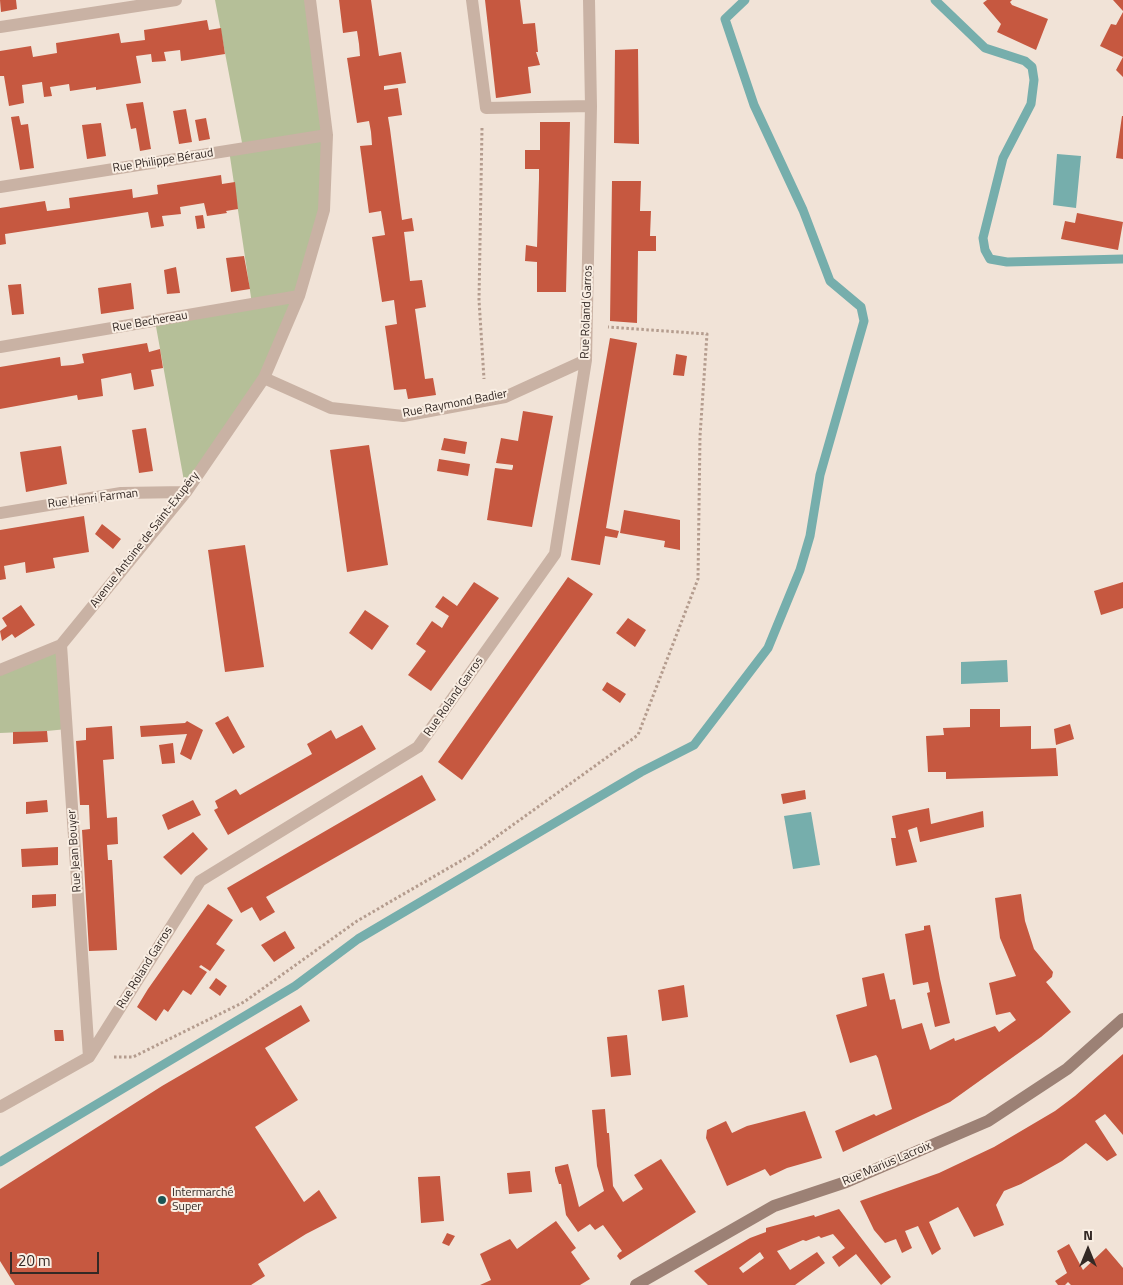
<!DOCTYPE html>
<html>
<head>
<meta charset="utf-8">
<style>
  body { margin:0 }
  #map { position:relative; width:1123px; height:1285px; overflow:hidden; background:#f1e3d7; font-family:"Titillium Web",sans-serif }
  canvas { display:block }
  .north { position:absolute; left:1063px; top:1225px; width:50px; height:50px; -webkit-text-stroke:4px #f9eee3; paint-order:stroke; rotate:0deg; font-size:14px; font-weight:700; line-height:20px; text-align:center; color:#342925 }
  .north::after { content:''; display:block; margin:auto; width:18px; height:22px; background:#342925; clip-path:polygon(50% 0,100% 100%,50% 72%,0 100%) }
  .scale { position:absolute; left:10px; top:1252px; width:89px; height:22px; box-sizing:border-box; border:2px solid #342925; border-top:0; padding-left:6px; font-size:15px; line-height:18px; white-space:nowrap; color:#342925; -webkit-text-stroke:4px #f9eee3; paint-order:stroke }
</style>
</head>
<body>
<div id="map">
<canvas width="1123" height="1285"></canvas>
<div class="north">N</div>
<div class="scale">20 m</div>
</div>
<script>
const g = document.querySelector('canvas').getContext('2d');
g.lineJoin = 'round';
function fill(path, color) {
  g.fillStyle = color;
  g.fill(path, 'evenodd');
}
function strokePath(path, color, width, dash) {
  g.strokeStyle = color;
  g.lineWidth = width;
  g.lineCap = dash ? 'butt' : 'round';
  g.setLineDash(dash || []);
  g.stroke(path);
}
function label(font, color, halo, rows, align = 'center') {
  g.font = font + ' "Titillium Web",sans-serif';
  g.lineWidth = 4;
  g.setLineDash([]);
  g.textBaseline = 'middle';
  g.strokeStyle = halo;
  g.fillStyle = color;
  for (const [text, x, y, turn = 0] of rows) {
    g.save();
    g.translate(x, y);
    g.rotate((+turn || 0) * Math.PI / 180);
    g.textAlign = isNaN(turn) ? turn : align;
    if (halo) g.strokeText(text, 0, 0);
    g.fillText(text, 0, 0);
    g.restore();
  }
}
const green = new Path2D(`
  M 215,0 L 310,0 L 327,135 L 324,210 L 264,378 L 186,492 L 155,321 L 252,304 L 229,150 L 243,148 Z
  M 61,645 L 67,729 L 47,731 L 0,733 L 0,670 Z`);
const water = new Path2D(`
  M 1057,154 L 1081,156 L 1076,208 L 1053,205 Z
  M 1007,660 L 1008,682 L 961,684 L 961,662 Z
  M 811,812 L 820,865 L 793,869 L 784,816 Z`);
const stream = new Path2D(`
  M 935,0 L 985,48 L 1025,61 L 1032,67 L 1034,80 L 1031,104 L 1003,158 L 983,238 L 985,250 L 990,259 L 1007,262 L 1123,259
  M 0,1162 L 295,986 L 358,939 L 641,772 L 694,745 L 768,648 L 800,570 L 810,536 L 820,475 L 864,321 L 861,307 L 830,281 L 803,210 L 754,105 L 725,19 L 745,0`);
const building = new Path2D(`
  M 0,0 L 16,0 L 17,9 L 1,12 Z
  M 339,0 L 371,0 L 379,56 L 401,52 L 406,83 L 384,86 L 384,90 L 398,88 L 402,115 L 388,117 L 390,129 L 402,220 L 412,218 L 414,231 L 404,232 L 410,281 L 422,280 L 426,307 L 415,309 L 425,379 L 433,378 L 436,395 L 408,399 L 406,389 L 394,390 L 385,326 L 397,324 L 394,300 L 382,302 L 372,237 L 385,235 L 381,211 L 369,213 L 360,146 L 372,145 L 371,132 L 369,121 L 357,123 L 347,58 L 360,56 L 359,44 L 357,31 L 343,33 Z
  M 485,0 L 520,0 L 523,24 L 535,23 L 538,52 L 536,52 L 540,65 L 528,67 L 531,93 L 496,98 Z
  M 987,0 L 1012,0 L 1010,2 L 1012,5 L 1048,19 L 1036,50 L 997,32 L 1001,24 L 983,3 Z
  M 1113,0 L 1123,0 L 1123,11 Z
  M 1123,12 L 1123,57 L 1100,46 L 1111,24 L 1116,25 Z
  M 207,20 L 209,30 L 221,28 L 225,54 L 181,61 L 180,50 L 164,52 L 166,61 L 152,62 L 151,54 L 136,56 L 141,83 L 96,90 L 96,87 L 70,91 L 69,84 L 50,87 L 52,96 L 44,97 L 42,82 L 22,85 L 24,103 L 9,106 L 4,76 L 0,76 L 0,51 L 31,46 L 33,57 L 57,53 L 56,43 L 119,33 L 121,43 L 145,40 L 144,30 Z
  M 638,49 L 639,144 L 614,143 L 615,50 Z
  M 1123,57 L 1123,77 L 1116,70 Z
  M 143,102 L 151,149 L 140,151 L 136,128 L 131,129 L 126,104 Z
  M 186,109 L 192,142 L 179,144 L 173,111 Z
  M 19,116 L 21,125 L 28,124 L 34,168 L 20,170 L 11,117 Z
  M 1122,116 L 1123,116 L 1123,159 L 1116,158 Z
  M 206,118 L 210,139 L 199,141 L 195,120 Z
  M 540,122 L 570,122 L 566,292 L 537,292 L 537,262 L 525,261 L 526,245 L 537,247 L 539,179 L 539,169 L 525,169 L 525,150 L 540,150 Z
  M 101,123 L 106,156 L 87,159 L 82,125 Z
  M 221,175 L 222,184 L 235,182 L 238,209 L 226,211 L 227,213 L 207,216 L 204,203 L 180,207 L 181,214 L 162,216 L 164,226 L 151,228 L 148,212 L 5,234 L 6,244 L 0,245 L 0,208 L 45,201 L 47,211 L 70,208 L 69,198 L 132,189 L 133,198 L 158,194 L 157,185 Z
  M 612,181 L 641,181 L 640,211 L 651,211 L 650,236 L 656,236 L 656,251 L 638,251 L 637,323 L 610,321 Z
  M 1077,213 L 1123,222 L 1118,250 L 1061,239 L 1065,221 L 1075,223 Z
  M 203,215 L 205,228 L 197,229 L 195,216 Z
  M 244,256 L 250,289 L 231,292 L 226,258 Z
  M 176,267 L 180,293 L 167,294 L 164,270 Z
  M 131,283 L 134,309 L 101,314 L 98,288 Z
  M 21,284 L 24,314 L 12,315 L 8,285 Z
  M 610,338 L 637,343 L 606,528 L 619,531 L 617,538 L 605,536 L 600,565 L 571,560 Z
  M 147,343 L 149,352 L 160,349 L 163,368 L 151,370 L 154,386 L 134,390 L 131,373 L 101,379 L 103,396 L 78,400 L 77,395 L 0,409 L 0,367 L 60,357 L 61,366 L 73,365 L 84,363 L 82,354 Z
  M 676,354 L 687,356 L 684,376 L 673,375 Z
  M 523,411 L 553,416 L 532,527 L 487,520 L 495,468 L 512,470 L 513,467 L 513,465 L 496,463 L 501,438 L 518,441 Z
  M 146,428 L 153,471 L 139,473 L 132,430 Z
  M 444,438 L 467,442 L 465,454 L 441,450 Z
  M 369,445 L 388,565 L 347,572 L 330,450 Z
  M 61,446 L 67,484 L 26,492 L 20,452 Z
  M 439,459 L 470,464 L 468,476 L 437,471 Z
  M 624,510 L 680,520 L 680,550 L 664,547 L 665,541 L 620,533 Z
  M 84,516 L 89,552 L 53,558 L 55,568 L 26,573 L 25,562 L 4,566 L 6,579 L 0,580 L 0,530 Z
  M 102,524 L 121,539 L 113,549 L 95,534 Z
  M 245,545 L 264,667 L 225,672 L 208,550 Z
  M 568,577 L 593,594 L 462,780 L 438,762 Z
  M 474,582 L 499,598 L 431,691 L 408,675 L 426,651 L 416,644 L 432,621 L 442,628 L 449,616 L 435,607 L 443,596 L 457,606 Z
  M 1123,582 L 1123,608 L 1101,615 L 1094,591 Z
  M 21,605 L 35,625 L 15,638 L 12,634 L 2,641 L 0,631 L 7,626 L 2,618 Z
  M 365,610 L 389,626 L 372,650 L 349,633 Z
  M 628,618 L 646,630 L 635,647 L 616,633 Z
  M 607,682 L 626,694 L 620,703 L 602,690 Z
  M 970,709 L 1000,709 L 1000,727 L 1031,726 L 1031,749 L 1056,748 L 1058,776 L 946,779 L 946,772 L 928,772 L 926,736 L 944,735 L 943,728 L 970,727 Z
  M 228,716 L 245,747 L 233,754 L 215,723 Z
  M 187,721 L 203,730 L 191,760 L 180,754 L 187,734 L 141,737 L 140,726 L 185,723 Z
  M 1070,724 L 1074,739 L 1056,745 L 1054,729 Z
  M 362,725 L 376,749 L 228,835 L 214,810 L 218,808 L 215,801 L 236,789 L 240,795 L 312,754 L 307,744 L 331,730 L 336,739 Z
  M 112,726 L 114,759 L 103,760 L 107,818 L 117,817 L 118,844 L 107,845 L 108,860 L 112,860 L 117,950 L 89,951 L 82,830 L 90,829 L 89,805 L 80,805 L 76,741 L 86,740 L 86,728 Z
  M 47,731 L 48,742 L 13,744 L 13,732 Z
  M 173,743 L 175,763 L 162,764 L 159,745 Z
  M 422,775 L 436,800 L 266,897 L 275,912 L 260,921 L 252,907 L 241,913 L 227,888 Z
  M 805,790 L 806,799 L 783,804 L 781,794 Z
  M 47,800 L 48,812 L 26,814 L 26,802 Z
  M 193,800 L 201,815 L 168,830 L 162,815 Z
  M 929,808 L 931,824 L 983,811 L 984,827 L 920,842 L 917,827 L 908,830 L 917,862 L 896,866 L 891,838 L 896,838 L 892,816 Z
  M 193,832 L 208,849 L 181,875 L 163,857 Z
  M 58,847 L 58,865 L 22,867 L 21,849 Z
  M 56,894 L 56,906 L 32,908 L 32,895 Z
  M 1021,894 L 1025,921 L 1034,949 L 1053,972 L 1052,977 L 1046,982 L 1071,1012 L 1041,1037 L 950,1102 L 843,1152 L 835,1131 L 874,1114 L 876,1116 L 892,1109 L 878,1058 L 876,1055 L 850,1063 L 836,1015 L 867,1006 L 862,978 L 884,973 L 890,1000 L 895,999 L 902,1029 L 922,1023 L 930,1050 L 954,1038 L 955,1041 L 995,1026 L 999,1032 L 1016,1020 L 1010,1012 L 996,1015 L 989,983 L 1016,976 L 1000,938 L 995,898 Z
  M 208,904 L 233,920 L 216,944 L 225,950 L 210,971 L 201,965 L 199,967 L 207,972 L 191,995 L 183,990 L 168,1012 L 164,1009 L 156,1021 L 137,1007 L 148,989 Z
  M 930,925 L 940,979 L 950,1023 L 935,1027 L 927,993 L 930,992 L 928,982 L 913,985 L 905,934 L 924,930 L 924,926 Z
  M 285,931 L 295,948 L 274,962 L 261,945 Z
  M 216,978 L 227,986 L 220,996 L 209,988 Z
  M 684,985 L 688,1017 L 662,1021 L 658,990 Z
  M 301,1005 L 310,1021 L 265,1048 L 298,1100 L 255,1127 L 304,1202 L 319,1190 L 337,1218 L 306,1234 L 258,1264 L 265,1276 L 251,1285 L 15,1285 L 0,1261 L 0,1189 L 162,1086 Z
  M 54,1030 L 63,1030 L 64,1041 L 55,1041 Z
  M 627,1035 L 631,1075 L 611,1077 L 607,1037 Z
  M 1123,1054 L 1123,1135 L 1105,1114 L 1095,1121 L 1117,1155 L 1107,1161 L 1086,1143 L 1062,1161 L 1021,1184 L 1004,1191 L 996,1205 L 1004,1225 L 974,1237 L 958,1207 L 929,1222 L 941,1249 L 932,1255 L 918,1226 L 905,1231 L 912,1248 L 902,1253 L 896,1239 L 885,1243 L 874,1230 L 860,1201 L 939,1173 L 994,1147 L 1055,1111 L 1075,1096 Z
  M 605,1109 L 607,1133 L 609,1133 L 613,1186 L 623,1202 L 643,1189 L 634,1175 L 661,1159 L 696,1212 L 620,1260 L 617,1256 L 619,1253 L 622,1251 L 603,1225 L 595,1230 L 590,1224 L 578,1232 L 566,1215 L 561,1184 L 559,1184 L 555,1171 L 555,1167 L 568,1164 L 579,1207 L 604,1191 L 597,1166 L 592,1110 Z
  M 805,1111 L 822,1158 L 787,1168 L 770,1176 L 765,1169 L 727,1186 L 706,1138 L 707,1130 L 726,1121 L 732,1133 L 747,1126 Z
  M 530,1171 L 532,1192 L 509,1194 L 507,1173 Z
  M 440,1176 L 444,1221 L 421,1223 L 418,1177 Z
  M 839,1209 L 891,1277 L 881,1285 L 856,1254 L 839,1267 L 832,1257 L 845,1248 L 833,1234 L 821,1238 L 819,1236 L 806,1241 L 803,1240 L 777,1251 L 790,1270 L 817,1252 L 825,1263 L 795,1285 L 708,1285 L 694,1271 L 750,1238 L 766,1232 L 766,1228 L 814,1215 L 815,1217 ZM 760,1252 L 764,1258 L 743,1273 L 739,1268 Z
  M 556,1221 L 576,1248 L 571,1252 L 590,1279 L 580,1285 L 480,1285 L 491,1280 L 480,1254 L 510,1239 L 517,1249 Z
  M 447,1233 L 455,1236 L 449,1246 L 442,1243 Z
  M 1069,1244 L 1083,1270 L 1106,1248 L 1123,1268 L 1123,1285 L 1071,1285 L 1068,1282 L 1065,1285 L 1058,1285 L 1055,1281 L 1067,1273 L 1057,1251 Z`);
const path = new Path2D(`
  M 482,128 L 479,300 L 484,379
  M 114,1057 L 133,1057 L 244,1002 L 357,921 L 471,855 L 638,735 L 698,579 L 700,436 L 707,334 L 608,327`);
const minor = new Path2D(`
  M 472,0 L 486,108 L 591,106
  M 0,27 L 176,0
  M 0,187 L 327,135
  M 0,347 L 299,296
  M 264,378 L 331,408 L 403,416 L 505,397 L 586,360
  M 0,513 L 121,493 L 186,492
  M 61,645 L 89,1057
  M 0,670 L 61,645 L 186,492 L 264,378 L 299,296 L 324,210 L 327,135 L 310,0
  M 0,1107 L 89,1057 L 200,881 L 418,747 L 555,554 L 586,360 L 591,106 L 589,0`);
const secondary = new Path2D(`
  M 636,1285 L 774,1206 L 846,1182 L 988,1121 L 1067,1069 L 1123,1019`);
const markers = [
  [162,1200,5,"#1b5555"]
];
const streetNames = [
  ["Rue Philippe Béraud",163,161,-9],
  ["Rue Roland Garros",587,312,-88],
  ["Rue Bechereau",150,322,-10],
  ["Rue Raymond Badier",455,404,-11],
  ["Rue Henri Farman",93,499,-7],
  ["Avenue Antoine de Saint-Exupéry",145,540,-52],
  ["Rue Roland Garros",454,697,-55],
  ["Rue Jean Bouyer",75,851,-94],
  ["Rue Roland Garros",145,968,-58],
  ["Rue Marius Lacroix",887,1164,-23]
];
const poiNames = [
  ["Intermarché",172,1193],
  ["Super",172,1207]
];
fill(green, '#b5bf98');
fill(water, '#76aeac');
strokePath(stream, '#76aeac', 9);
fill(building, '#c65840');
strokePath(path, '#b49c8e', 3, [2.5, 2.5]);
strokePath(minor, '#c9b2a4', 12);
strokePath(secondary, '#9c8175', 12);
for (const [x, y, r, color] of markers) {
  const dot = new Path2D();
  dot.arc(x, y, r, 0, 2 * Math.PI);
  g.fillStyle = color;
  g.fill(dot);
  strokePath(dot, '#f9eee3', 2);
}
label('12px', '#342925', '#f9eee3', streetNames);
label('12px', '#342925', '#f9eee3', poiNames, 'left');
</script>
</body>
</html>
